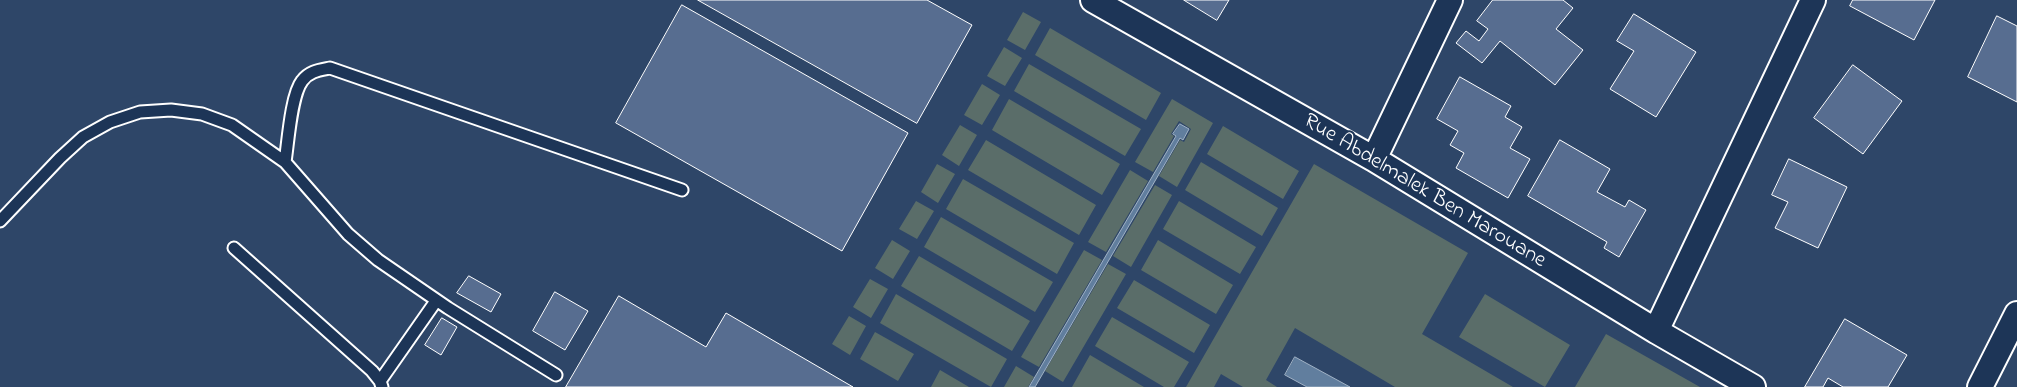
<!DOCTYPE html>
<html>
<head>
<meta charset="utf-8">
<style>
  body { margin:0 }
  canvas { display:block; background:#2e4668 }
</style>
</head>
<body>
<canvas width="2017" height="387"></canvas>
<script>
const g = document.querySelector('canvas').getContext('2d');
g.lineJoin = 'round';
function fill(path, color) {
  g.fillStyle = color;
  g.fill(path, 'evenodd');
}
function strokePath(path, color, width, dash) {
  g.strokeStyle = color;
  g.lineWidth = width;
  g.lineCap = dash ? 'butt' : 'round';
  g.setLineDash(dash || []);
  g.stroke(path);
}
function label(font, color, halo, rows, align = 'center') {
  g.font = font + ' "Indie Flower",sans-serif';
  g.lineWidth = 4;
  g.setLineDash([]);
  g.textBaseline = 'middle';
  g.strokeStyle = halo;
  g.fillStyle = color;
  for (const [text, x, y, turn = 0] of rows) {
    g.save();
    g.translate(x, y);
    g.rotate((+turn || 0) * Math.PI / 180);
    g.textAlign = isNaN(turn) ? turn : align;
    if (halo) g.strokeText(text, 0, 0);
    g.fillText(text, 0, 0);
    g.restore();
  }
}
const green = new Path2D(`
  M 1023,12 L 1041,22 L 1025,50 L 1007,40 Z
  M 1050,28 L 1161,93 L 1146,120 L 1035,55 Z
  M 1004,47 L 1022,58 L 1005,86 L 987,76 Z
  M 1029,64 L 1141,129 L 1125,156 L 1014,91 Z
  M 982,84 L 1000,95 L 982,125 L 964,115 Z
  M 1009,99 L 1120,164 L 1102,195 L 992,130 Z
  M 1172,99 L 1213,123 L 1177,187 L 1159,176 L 1180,140 L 1184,142 L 1191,129 L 1179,121 L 1171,134 L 1174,136 L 1153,172 L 1135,162 Z
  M 960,125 L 977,135 L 959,166 L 942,155 Z
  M 1223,126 L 1299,171 L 1283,199 L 1207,154 Z
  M 986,140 L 1096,205 L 1079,235 L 968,170 Z
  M 1201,162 L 1278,208 L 1262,236 L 1185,190 Z
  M 937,164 L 955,174 L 938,203 L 921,192 Z
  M 1314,164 L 1468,253 L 1422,334 L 1513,387 L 1395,387 L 1295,328 L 1266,380 L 1277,387 L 1243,387 L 1221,374 L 1214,387 L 1186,387 Z
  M 1130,170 L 1148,181 L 1106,252 L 1088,242 Z
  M 963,179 L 1074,243 L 1057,274 L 946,209 Z
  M 1155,185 L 1172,195 L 1131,267 L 1113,256 Z
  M 916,201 L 934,211 L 917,239 L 899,229 Z
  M 1179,201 L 1256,247 L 1240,274 L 1163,229 Z
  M 941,217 L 1053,282 L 1035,312 L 924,247 Z
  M 892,240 L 910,251 L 893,279 L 875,268 Z
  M 1158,240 L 1233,285 L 1216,314 L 1141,270 Z
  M 1084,250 L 1102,260 L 1039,367 L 1021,357 Z
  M 919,256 L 1030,321 L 1012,351 L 901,286 Z
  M 1108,264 L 1126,274 L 1063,382 L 1045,371 Z
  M 870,279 L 888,289 L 871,318 L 853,307 Z
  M 1134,280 L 1210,325 L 1194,353 L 1117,308 Z
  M 896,294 L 1007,359 L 991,387 L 880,323 Z
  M 1485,294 L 1570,345 L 1545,387 L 1459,337 Z
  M 849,316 L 866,326 L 850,355 L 832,344 Z
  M 1112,317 L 1189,362 L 1174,387 L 1164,387 L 1095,346 Z
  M 875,332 L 914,354 L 898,381 L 860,359 Z
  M 1606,334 L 1700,387 L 1575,387 Z
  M 1090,355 L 1144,387 L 1072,387 Z
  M 1016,366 L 1034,377 L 1028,387 L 1004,387 Z
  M 940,370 L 969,387 L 931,387 Z`);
const water = new Path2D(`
  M 1180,124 L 1189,129 L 1183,140 L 1180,138 L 1035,387 L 1029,387 L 1176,136 L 1173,134 Z
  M 1295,357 L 1350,387 L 1307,387 L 1285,375 Z`);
const building = new Path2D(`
  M 698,0 L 927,0 L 972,25 L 917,123 Z
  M 1184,0 L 1229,0 L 1217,20 Z
  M 1493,0 L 1563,0 L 1573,8 L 1556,29 L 1583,50 L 1555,85 L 1500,41 L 1482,63 L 1456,43 L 1466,31 L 1479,41 L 1488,29 L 1477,21 Z
  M 1853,0 L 1935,0 L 1914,40 L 1850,6 Z
  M 682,5 L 908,133 L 842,251 L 616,123 Z
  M 1634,14 L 1696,52 L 1656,117 L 1610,89 L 1634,51 L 1617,41 Z
  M 1997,16 L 2017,26 L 2017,102 L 1968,77 Z
  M 1853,65 L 1902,101 L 1863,154 L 1814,118 Z
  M 1460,77 L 1511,106 L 1505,117 L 1522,127 L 1510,148 L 1530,159 L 1508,198 L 1456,168 L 1464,153 L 1450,145 L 1458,131 L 1437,119 Z
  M 1560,140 L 1610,169 L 1597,192 L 1625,207 L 1629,200 L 1646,210 L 1619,257 L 1604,248 L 1607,242 L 1528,196 Z
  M 1789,159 L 1847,187 L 1818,248 L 1775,228 L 1788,202 L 1772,195 Z
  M 469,276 L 501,294 L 491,312 L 457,293 Z
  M 555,292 L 588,311 L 565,350 L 533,331 Z
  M 619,296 L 706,347 L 726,313 L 853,387 L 566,387 Z
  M 442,318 L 457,327 L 441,355 L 425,345 Z
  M 1845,319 L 1907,355 L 1888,387 L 1843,387 L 1828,378 L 1823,387 L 1805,387 Z`);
const lane = new Path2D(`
  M 285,162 C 288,143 291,95 302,81 C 309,71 320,70 330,68 L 682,190
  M 0,221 L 60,158 L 83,137 L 110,122 L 140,112 L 171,110 L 202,114 L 232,125 L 285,162 L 348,234 L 378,260 L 448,308 L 556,375
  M 234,248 L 372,371 L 380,381 L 382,387
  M 380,381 L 436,301`);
const street = new Path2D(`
  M 1093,0 L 1374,159 L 1656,331 L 1753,387
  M 1374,159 L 1450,0
  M 1656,331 L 1813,0
  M 1980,387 L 2017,314`);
const streetNames = [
  ["Rue Abdelmalek Ben Marouane",1424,192,31]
];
fill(green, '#5a6d69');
fill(water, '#617e9e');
strokePath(water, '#a0b2c5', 1);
fill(building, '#576d90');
strokePath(building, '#fff', 1);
strokePath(lane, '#fff', 15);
strokePath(street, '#fff', 28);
strokePath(lane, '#1d3557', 11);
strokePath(street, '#1d3557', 24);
label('22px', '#fff', '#1d3557', streetNames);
</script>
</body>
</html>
